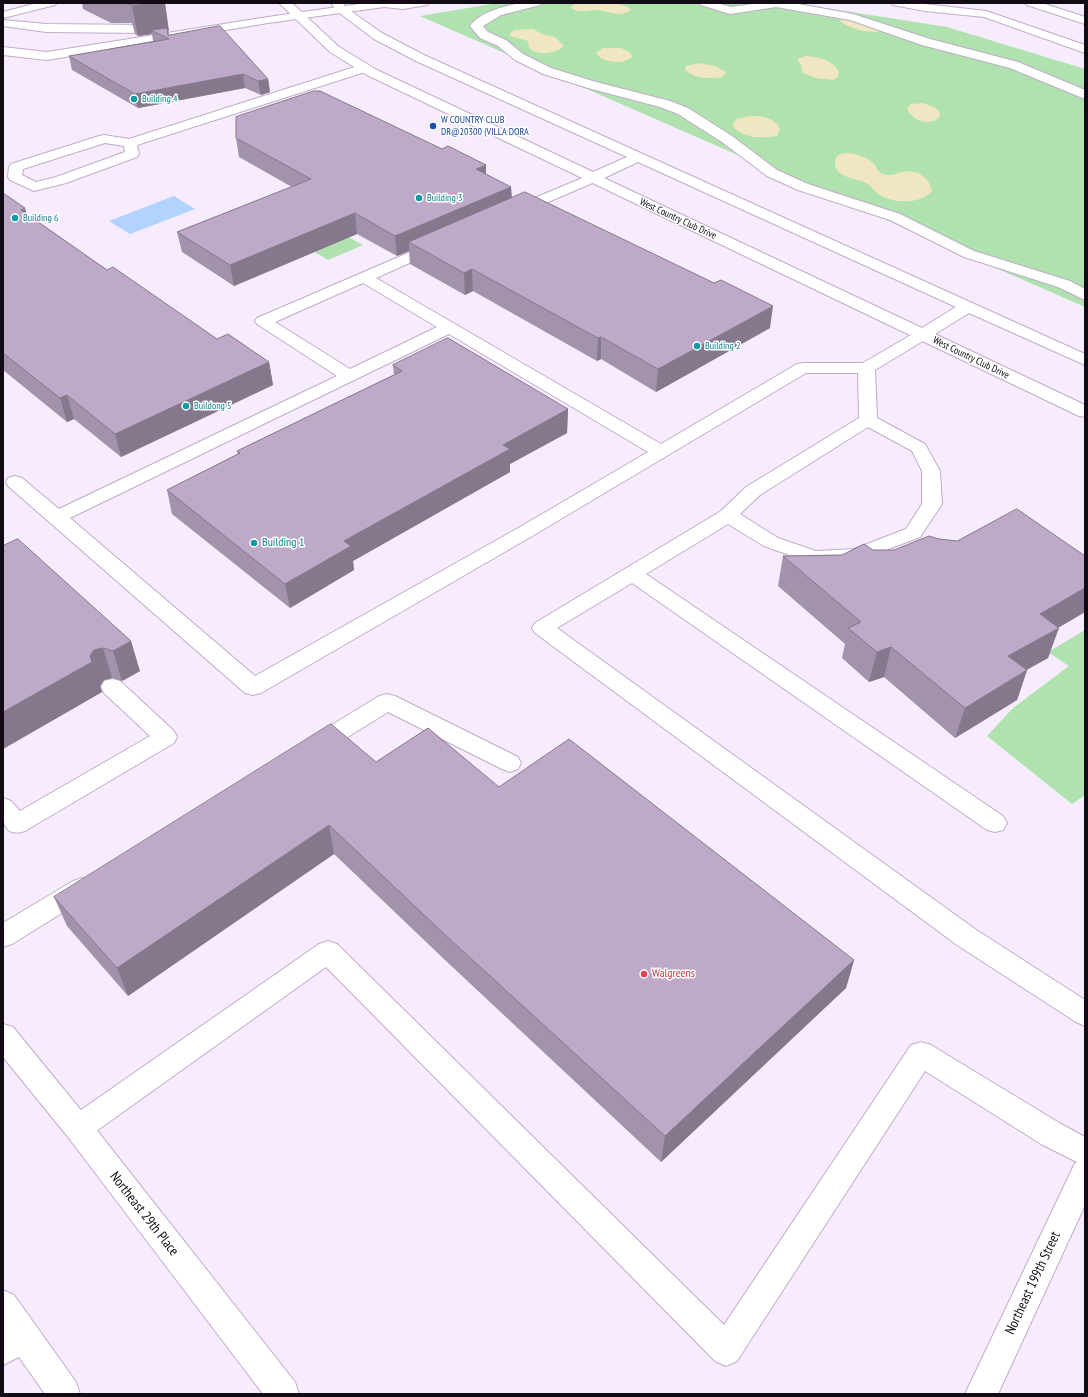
<!DOCTYPE html>
<html>
<head>
<meta charset="utf-8">
<style>
  body { margin:0 }
  #map { position:relative; width:1088px; height:1397px; overflow:hidden; background:#f7ebfe; font-family:"PT Sans Narrow",sans-serif }
  canvas { display:block }
  .frame { position:absolute; inset:0; border:4px solid #120b15; pointer-events:none }
</style>
</head>
<body>
<div id="map">
<canvas width="1088" height="1397"></canvas>
<div class="frame"></div>
</div>
<script>
const g = document.querySelector('canvas').getContext('2d');
g.lineJoin = 'round';
function fill(path, color) {
  g.fillStyle = color;
  g.fill(path, 'evenodd');
}
function strokePath(path, color, width, dash) {
  g.strokeStyle = color;
  g.lineWidth = width;
  g.lineCap = dash ? 'butt' : 'round';
  g.setLineDash(dash || []);
  g.stroke(path);
}
function label(font, color, halo, rows, align = 'center') {
  g.font = font + ' "PT Sans Narrow",sans-serif';
  g.lineWidth = 3;
  g.setLineDash([]);
  g.textBaseline = 'middle';
  g.strokeStyle = halo;
  g.fillStyle = color;
  for (const [text, x, y, turn = 0] of rows) {
    g.save();
    g.translate(x, y);
    g.rotate((+turn || 0) * Math.PI / 180);
    g.textAlign = isNaN(turn) ? turn : align;
    if (halo) g.strokeText(text, 0, 0);
    g.fillText(text, 0, 0);
    g.restore();
  }
}
const green = new Path2D(`
  M 498,3 L 794,3 L 947,27 L 1085,69 L 1085,307 L 420,16 Z
  M 318,220 L 363,245 L 328,260 L 284,234 Z
  M 1085,630 L 1085,795 L 1072,804 L 987,736 L 1013,708 L 1069,666 L 1048,652 Z`);
const sand = new Path2D(`
  M 577,3 C 589,3 623,0 631,10 C 621,18 608,11 597,10 C 588,10 578,14 570,7 Z
  M 840,18 L 885,31 C 869,33 855,31 841,22 Z
  M 533,29 L 544,35 L 555,37 L 564,46 C 556,54 537,56 529,48 L 528,41 L 510,36 L 510,33 L 515,30 Z
  M 603,48 L 621,48 L 631,53 L 632,57 C 624,65 601,63 596,53 Z
  M 805,56 C 816,56 836,61 839,73 L 837,78 L 833,80 L 816,78 L 803,73 L 801,65 L 798,61 L 798,59 Z
  M 699,63 L 715,66 L 726,72 L 722,77 C 710,79 695,79 685,70 L 686,66 Z
  M 923,103 L 936,108 L 940,113 L 939,118 C 928,126 913,121 907,109 L 908,107 L 911,104 Z
  M 749,116 C 761,116 775,117 780,129 L 777,136 C 762,139 744,138 733,127 L 733,123 L 737,119 Z
  M 846,153 C 856,154 866,156 874,164 C 877,167 877,171 881,173 C 889,177 894,174 902,172 C 916,169 929,176 932,191 C 921,204 894,204 880,195 C 875,192 871,185 866,183 C 857,178 834,178 835,162 C 835,155 840,154 846,153 Z`);
const water = new Path2D(`
  M 174,196 L 195,209 L 130,234 L 109,221 Z`);
const service = new Path2D(`
  M 37,3 L 57,3 L 55,5 L 3,18 L 3,12 Z
  M 366,3 L 429,3 L 427,5 L 403,9 L 384,7 L 268,23 L 47,60 L 3,55 L 3,47 L 47,52 L 268,17 Z
  M 520,3 L 542,3 L 540,5 L 501,15 L 483,26 L 488,32 L 506,40 L 523,54 L 551,68 L 596,82 L 670,101 L 688,108 L 732,136 L 777,170 L 808,184 L 900,214 L 974,251 L 1070,281 L 1085,289 L 1085,300 L 1058,287 L 964,257 L 890,220 L 798,190 L 767,176 L 722,142 L 678,114 L 660,107 L 588,88 L 543,74 L 515,60 L 498,46 L 480,38 L 470,26 C 481,11 503,7 520,3 Z
  M 699,3 L 717,3 L 731,7 L 760,3 L 793,3 L 853,14 L 930,39 L 1018,62 L 1085,90 L 1085,99 L 1010,68 L 922,45 L 850,20 L 776,7 L 730,14 L 701,5 Z
  M 891,3 L 916,3 L 986,11 L 1085,45 L 1085,53 L 984,17 L 925,11 L 893,5 Z
  M 1025,3 L 1042,3 L 1085,17 L 1085,24 L 1027,5 Z
  M 3,20 L 46,24 L 144,25 L 148,27 L 150,29 L 148,31 L 144,33 L 46,32 L 3,26 Z
  M 364,64 L 368,65 L 370,68 L 368,71 L 137,145 L 139,154 L 137,157 L 66,183 L 34,191 L 10,180 L 8,177 L 9,167 L 11,164 L 99,136 L 104,135 L 129,139 ZM 105,143 L 124,146 L 125,152 L 56,177 L 36,182 L 22,175 L 23,169 Z
  M 592,174 L 597,175 L 599,178 L 597,181 L 518,215 L 513,216 L 508,215 L 506,212 L 508,209 Z
  M 438,240 L 443,242 L 446,245 L 443,248 L 376,278 L 661,444 L 797,364 L 803,363 L 863,363 L 916,332 L 922,330 L 928,332 L 930,335 L 928,338 L 875,370 L 877,418 L 925,444 L 940,471 L 942,504 L 920,537 L 857,561 L 815,564 L 764,546 L 728,524 L 646,574 L 1003,816 L 1007,823 L 1003,830 L 995,832 L 987,830 L 632,583 L 557,628 L 975,929 L 1085,1000 L 1085,1026 L 1076,1022 L 957,945 L 535,633 L 532,628 L 535,623 L 721,511 L 746,487 L 859,418 L 858,373 L 806,373 L 534,535 L 261,693 L 253,695 L 245,693 L 8,486 L 6,482 L 8,478 L 15,476 L 22,478 L 59,509 L 337,376 L 257,324 L 255,321 L 257,318 ZM 363,283 L 437,327 L 350,369 L 275,322 ZM 449,334 L 648,452 L 520,527 L 255,676 L 70,518 ZM 868,427 L 912,451 L 922,471 L 922,504 L 906,529 L 854,549 L 816,551 L 778,538 L 740,514 L 760,495 Z
  M 112,679 L 120,681 L 174,731 L 177,737 L 174,743 L 25,831 C 0,839 3,815 3,798 L 11,801 L 20,811 L 150,736 L 104,693 L 101,687 L 104,681 Z
  M 387,694 L 395,696 L 518,757 L 521,763 L 518,769 L 510,772 L 502,769 L 388,712 L 322,753 L 314,755 L 306,753 L 303,747 L 306,741 L 379,696 Z
  M 82,878 L 91,881 L 94,888 L 91,895 L 12,944 L 3,947 L 3,923 L 73,881 Z
  M 328,941 L 337,944 L 724,1325 L 911,1045 L 921,1042 L 931,1045 L 1061,1124 L 1085,1137 L 1085,1166 L 1041,1144 L 925,1071 L 737,1361 L 726,1366 L 715,1361 L 326,967 L 88,1137 L 78,1141 L 68,1137 L 64,1128 L 68,1119 L 319,944 Z
  M 3,1290 L 14,1295 L 76,1382 L 80,1394 L 45,1394 L 19,1357 L 3,1365 Z`);
const tertiary = new Path2D(`
  M 279,3 L 292,3 L 338,46 L 375,69 L 593,172 L 627,157 L 416,61 L 374,39 L 337,11 L 331,3 L 343,3 L 345,7 L 382,33 L 424,55 L 1085,354 L 1085,365 L 969,313 L 935,334 L 1085,405 L 1085,417 L 1079,416 L 367,75 L 330,52 ZM 638,162 L 956,307 L 922,328 L 604,178 Z
  M 3,1024 L 13,1027 L 88,1119 L 295,1382 L 299,1394 L 263,1394 L 68,1137 L 3,1057 Z
  M 1085,1159 L 1085,1205 L 998,1394 L 965,1394 L 1075,1163 Z`);
const wall = new Path2D(`
  M 82,3 L 165,3 L 169,35 L 268,79 L 270,92 L 261,95 L 245,88 L 138,108 L 72,70 L 69,56 L 153,41 L 152,34 L 138,36 L 135,34 L 132,23 L 111,23 L 83,9 Z
  M 236,138 L 511,187 L 512,198 L 770,328 L 656,392 L 601,359 L 597,361 L 473,291 L 465,295 L 410,264 L 409,251 L 397,256 L 357,234 L 234,286 L 182,252 L 177,232 L 292,187 L 239,157 Z
  M 3,193 L 27,214 L 107,270 L 217,339 L 269,362 L 273,385 L 121,457 L 74,419 L 67,422 L 3,370 Z
  M 393,365 L 568,409 L 567,433 L 510,464 L 510,472 L 353,561 L 354,570 L 290,608 L 172,514 L 167,490 L 238,454 L 237,451 L 394,375 Z
  M 939,539 L 1085,556 L 1085,612 L 1058,628 L 1048,658 L 1027,670 L 1017,700 L 955,738 L 884,677 L 869,682 L 842,658 L 845,644 L 778,586 L 783,556 L 842,555 L 873,550 L 894,550 Z
  M 3,549 L 140,671 L 122,681 L 112,678 L 104,680 L 100,686 L 102,692 L 3,749 L 3,554 L 4,552 Z
  M 376,762 L 499,787 L 854,960 L 846,988 L 661,1162 L 445,960 L 334,854 L 128,996 L 67,926 L 54,897 Z`);
const shadedWall = new Path2D(`
  M 149,3 L 165,3 L 169,31 L 168,31 L 170,41 L 168,31 L 151,30 L 152,34 L 138,36 L 132,6 Z
  M 243,74 L 245,88 L 138,108 L 135,94 Z
  M 268,79 L 270,92 L 261,95 L 258,81 Z
  M 486,165 L 486,185 L 476,169 Z
  M 511,187 L 512,207 L 409,242 L 409,251 L 397,256 L 395,236 Z
  M 25,208 L 31,230 L 21,210 Z
  M 355,213 L 357,234 L 234,286 L 230,265 Z
  M 472,269 L 473,291 L 465,295 L 464,273 Z
  M 773,306 L 770,328 L 656,392 L 658,369 Z
  M 601,337 L 601,359 L 597,361 L 598,338 Z
  M 269,362 L 273,385 L 121,457 L 115,434 Z
  M 67,395 L 74,419 L 67,422 L 60,398 Z
  M 568,409 L 567,433 L 510,464 L 510,472 L 353,561 L 354,570 L 290,608 L 285,584 L 344,541 L 503,445 Z
  M 1085,588 L 1085,612 L 1030,644 L 1040,614 Z
  M 1059,628 L 1048,658 L 998,685 L 1008,656 Z
  M 131,641 L 140,671 L 122,681 L 113,651 Z
  M 891,647 L 884,677 L 869,682 L 877,652 Z
  M 103,648 L 112,678 L 104,680 L 100,686 L 102,692 L 3,749 L 3,712 L 90,656 L 94,650 Z
  M 1027,670 L 1017,700 L 955,738 L 965,708 Z
  M 329,825 L 334,854 L 128,996 L 117,968 Z
  M 854,960 L 846,988 L 661,1162 L 665,1136 Z`);
const building = new Path2D(`
  M 140,3 L 149,3 L 132,6 L 128,4 L 139,4 Z
  M 220,26 L 268,79 L 258,81 L 243,74 L 135,94 L 69,56 L 169,39 L 151,30 L 167,28 L 168,35 Z
  M 314,91 L 320,91 L 442,149 L 448,146 L 486,165 L 476,169 L 511,187 L 395,236 L 355,213 L 230,265 L 177,232 L 311,179 L 236,138 L 236,117 Z
  M 525,192 L 714,283 L 721,280 L 773,306 L 658,369 L 601,337 L 598,338 L 472,269 L 464,273 L 409,242 Z
  M 3,193 L 25,208 L 21,210 L 107,270 L 113,267 L 217,339 L 228,334 L 269,362 L 115,434 L 67,395 L 60,398 L 3,353 Z
  M 448,338 L 568,409 L 503,445 L 510,449 L 344,541 L 351,546 L 285,584 L 167,490 L 240,453 L 237,451 L 402,371 L 393,365 Z
  M 1017,509 L 1085,556 L 1085,588 L 1040,614 L 1059,628 L 1008,656 L 1027,670 L 965,708 L 891,647 L 877,652 L 848,628 L 861,622 L 783,556 L 842,555 L 864,544 L 873,550 L 894,550 L 929,536 L 939,539 L 957,541 Z
  M 18,539 L 131,641 L 113,651 L 103,648 L 94,650 L 90,656 L 92,662 L 3,712 L 3,554 L 4,552 L 3,549 L 3,546 Z
  M 331,724 L 376,762 L 428,728 L 499,787 L 569,739 L 854,960 L 665,1136 L 442,932 L 329,825 L 117,968 L 54,897 Z`);
const markers = [
  [134,99,4,"#0f9aa8"],
  [433,126,4,"#1a4fb4"],
  [419,198,4,"#0f9aa8"],
  [15,218,4,"#0f9aa8"],
  [697,346,4,"#0f9aa8"],
  [186,406,4,"#0f9aa8"],
  [254,543,4,"#0f9aa8"],
  [644,974,4,"#e0444e"]
];
const farCulturenames = [
  ["Building 4",142,99],
  ["Building 3",427,198],
  ["Building 6",23,218],
  ["Building 2",705,346],
  ["Buildong 5",194,406]
];
const farTransitnames = [
  ["W COUNTRY CLUB",441,120],
  ["DR@20300 (VILLA DORA",441,132]
];
const farStreetnames = [
  ["West Country Club Drive",678,219,25],
  ["West Country Club Drive",971,358,26]
];
const cultureNames = [
  ["Building 1",262,543]
];
const healthNames = [
  ["Walgreens",652,974]
];
const nearStreetnames = [
  ["Northeast 29th Place",144,1214,52],
  ["Northeast 199th Street",1033,1283,-65]
];
fill(green, '#afe2af');
fill(sand, '#f0e6c1');
fill(water, '#b2d3ff');
strokePath(service, '#c0acca', 2);
strokePath(tertiary, '#c0acca', 2);
fill(service, '#fff');
fill(tertiary, '#fff');
fill(wall, '#a392ac');
fill(shadedWall, '#85778c');
fill(building, '#beaac8');
strokePath(building, '#85778c', 1);
for (const [x, y, r, color] of markers) {
  const dot = new Path2D();
  dot.arc(x, y, r, 0, 2 * Math.PI);
  g.fillStyle = color;
  g.fill(dot);
  strokePath(dot, '#fff', 1.5);
}
label('10px', '#0d838f', '#fff', farCulturenames, 'left');
label('10px', '#164399', '#fff', farTransitnames, 'left');
label('10px', '#120b15', '#fff', farStreetnames);
label('12px', '#0d838f', '#fff', cultureNames, 'left');
label('12px', '#be3a42', '#fff', healthNames, 'left');
label('14px', '#120b15', '#fff', nearStreetnames);
</script>
</body>
</html>
